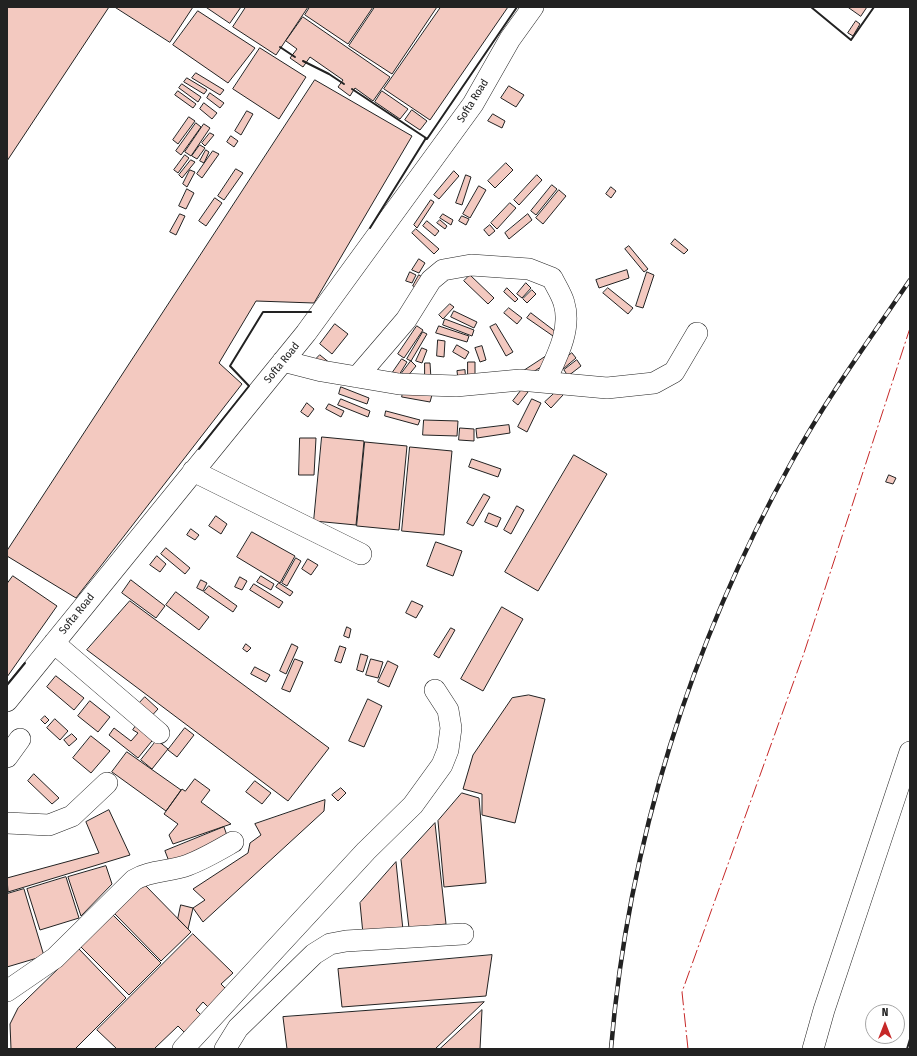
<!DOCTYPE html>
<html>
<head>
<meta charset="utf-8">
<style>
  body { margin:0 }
  #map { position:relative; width:917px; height:1056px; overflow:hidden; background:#fff; font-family:"Fira Sans Condensed",sans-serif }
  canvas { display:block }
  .frame { position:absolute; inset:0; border:8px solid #222; pointer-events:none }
  .north { position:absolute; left:865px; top:1004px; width:40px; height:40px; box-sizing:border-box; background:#fff; border:1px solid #a7a7a7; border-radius:50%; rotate:0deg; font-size:11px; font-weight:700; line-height:16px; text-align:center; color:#222 }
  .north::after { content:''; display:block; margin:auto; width:14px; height:18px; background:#c62828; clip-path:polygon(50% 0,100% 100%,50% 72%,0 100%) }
</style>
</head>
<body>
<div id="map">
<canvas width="917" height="1056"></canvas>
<div class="frame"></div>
<div class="north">N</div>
</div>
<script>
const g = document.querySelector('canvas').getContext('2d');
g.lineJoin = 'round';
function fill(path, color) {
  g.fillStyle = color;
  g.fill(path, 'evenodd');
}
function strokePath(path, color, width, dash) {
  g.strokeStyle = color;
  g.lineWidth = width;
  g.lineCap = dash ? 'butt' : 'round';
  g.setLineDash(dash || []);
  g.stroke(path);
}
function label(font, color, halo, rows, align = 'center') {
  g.font = font + ' "Fira Sans Condensed",sans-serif';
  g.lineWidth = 3;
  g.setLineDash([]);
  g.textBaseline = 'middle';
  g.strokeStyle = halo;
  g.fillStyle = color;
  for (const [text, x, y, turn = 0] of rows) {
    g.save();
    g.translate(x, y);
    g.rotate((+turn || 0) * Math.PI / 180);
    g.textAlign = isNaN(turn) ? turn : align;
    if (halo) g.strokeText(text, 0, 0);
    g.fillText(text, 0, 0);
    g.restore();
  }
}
const building = new Path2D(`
  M 7,7 L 109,7 L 7,161 Z
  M 115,7 L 193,7 L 170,42 Z
  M 206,7 L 241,7 L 230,23 Z
  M 246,7 L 308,7 L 276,55 L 233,27 Z
  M 310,7 L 373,7 L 348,44 L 305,15 Z
  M 375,7 L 437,7 L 392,74 L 349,46 Z
  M 441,7 L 508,7 L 430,120 L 384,89 Z
  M 848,7 L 867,7 L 861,16 Z
  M 198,11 L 255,48 L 228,83 L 173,45 Z
  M 303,17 L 390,77 L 373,101 L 355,88 L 350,96 L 338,87 L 343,80 L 310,57 L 303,67 L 290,58 L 297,49 L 286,41 Z
  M 856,21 L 860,24 L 853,36 L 848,33 Z
  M 260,48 L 306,77 L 279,119 L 233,89 Z
  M 196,73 L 224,90 L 220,95 L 192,78 Z
  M 187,78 L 207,90 L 204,94 L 184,82 Z
  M 315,80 L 412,136 L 314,303 L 256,301 L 219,363 L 242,384 L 76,598 L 7,556 L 7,551 Z
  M 182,84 L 201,97 L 198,102 L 179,88 Z
  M 509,86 L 524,95 L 516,107 L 501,98 Z
  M 178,91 L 196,104 L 193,108 L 175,95 Z
  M 382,91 L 408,109 L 400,119 L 375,102 Z
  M 210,93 L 224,103 L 220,108 L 207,98 Z
  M 204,103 L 217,113 L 212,119 L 200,109 Z
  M 412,110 L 427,121 L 420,130 L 405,120 Z
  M 247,111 L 253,114 L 241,135 L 235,131 Z
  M 493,114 L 505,121 L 502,128 L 488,121 Z
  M 189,117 L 195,121 L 178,144 L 173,140 Z
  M 196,123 L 201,127 L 181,155 L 176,151 Z
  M 204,124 L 210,128 L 191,156 L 185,152 Z
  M 210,133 L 214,135 L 205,146 L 202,143 Z
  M 231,136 L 238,141 L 234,147 L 227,142 Z
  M 200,145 L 205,148 L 197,159 L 192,156 Z
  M 206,150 L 209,152 L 204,163 L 200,161 Z
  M 213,151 L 219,154 L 202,178 L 197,174 Z
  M 185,155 L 189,158 L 178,173 L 174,170 Z
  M 191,160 L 195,162 L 182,178 L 179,175 Z
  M 506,163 L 513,170 L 495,188 L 488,181 Z
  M 236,169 L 243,173 L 224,200 L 218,196 Z
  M 190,170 L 195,172 L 187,187 L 183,184 Z
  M 454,171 L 459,176 L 439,199 L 434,195 Z
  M 466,175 L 471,177 L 462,205 L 456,203 Z
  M 537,175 L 542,180 L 519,205 L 514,200 Z
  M 552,185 L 557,189 L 536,215 L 531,211 Z
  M 479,186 L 486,190 L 470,218 L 463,214 Z
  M 611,187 L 616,191 L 611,198 L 606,194 Z
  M 187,189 L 194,193 L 186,209 L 179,206 Z
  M 559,190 L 566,196 L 543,224 L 536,218 Z
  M 215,198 L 222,203 L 206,226 L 199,221 Z
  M 431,200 L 434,202 L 417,228 L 414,225 Z
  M 510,203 L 516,208 L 497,229 L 491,223 Z
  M 180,214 L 185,216 L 176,235 L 170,232 Z
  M 443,214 L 453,220 L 451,225 L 440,218 Z
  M 528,214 L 532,220 L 509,239 L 505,233 Z
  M 462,216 L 469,219 L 466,225 L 459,221 Z
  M 440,220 L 447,226 L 445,229 L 437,223 Z
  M 427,221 L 439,231 L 435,236 L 423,226 Z
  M 490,225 L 495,231 L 489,236 L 484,230 Z
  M 416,229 L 439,249 L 434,254 L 412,233 Z
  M 675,239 L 688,250 L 684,254 L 671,244 Z
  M 629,246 L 648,269 L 644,272 L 625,249 Z
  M 419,259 L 425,263 L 419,273 L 412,270 Z
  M 627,270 L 629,278 L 599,288 L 596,280 Z
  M 410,272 L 416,275 L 412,283 L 406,281 Z
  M 647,272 L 654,275 L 643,308 L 636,306 Z
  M 419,275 L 424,278 L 418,288 L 413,286 Z
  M 470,275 L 494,298 L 488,304 L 464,281 Z
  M 526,283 L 531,288 L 522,298 L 517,294 Z
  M 507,288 L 518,299 L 515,302 L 504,292 Z
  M 608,288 L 633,308 L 628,314 L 603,293 Z
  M 532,290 L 536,294 L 527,303 L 523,299 Z
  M 450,304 L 454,307 L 443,319 L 439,315 Z
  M 509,308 L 522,318 L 517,324 L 504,313 Z
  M 454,311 L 477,322 L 474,328 L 451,317 Z
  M 531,313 L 556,332 L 553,336 L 527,318 Z
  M 445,319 L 474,330 L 472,336 L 443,325 Z
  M 335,324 L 348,334 L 332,354 L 320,344 Z
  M 496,324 L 513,352 L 506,356 L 490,327 Z
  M 417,326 L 423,330 L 404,358 L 398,354 Z
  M 439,326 L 469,336 L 467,342 L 436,333 Z
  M 423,332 L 427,334 L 411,361 L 407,359 Z
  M 438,340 L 445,341 L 444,357 L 437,356 Z
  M 457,345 L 469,352 L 465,359 L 453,352 Z
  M 482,346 L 486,360 L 480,362 L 475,348 Z
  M 422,348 L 427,350 L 422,363 L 416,361 Z
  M 572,353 L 576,358 L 563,369 L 559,364 Z
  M 320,355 L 331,364 L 315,360 Z
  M 548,355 L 552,360 L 525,377 L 522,372 Z
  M 402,359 L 407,362 L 399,375 L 393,372 Z
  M 577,360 L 581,366 L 568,376 L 564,370 Z
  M 411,361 L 416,366 L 407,377 L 402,373 Z
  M 468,362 L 475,362 L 475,379 L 468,379 Z
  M 425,363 L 430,363 L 431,379 L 425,379 Z
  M 465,370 L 466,387 L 459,387 L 457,371 Z
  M 341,387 L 369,398 L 367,404 L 339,394 Z
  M 404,388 L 432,395 L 430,402 L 402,397 Z
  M 523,388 L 528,392 L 518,405 L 513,401 Z
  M 558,390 L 563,395 L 551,408 L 545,402 Z
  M 341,399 L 370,411 L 368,417 L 338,405 Z
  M 532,399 L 541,403 L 527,432 L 518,427 Z
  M 307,403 L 314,409 L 308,417 L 301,412 Z
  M 329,404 L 344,411 L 341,417 L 326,409 Z
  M 386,411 L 420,420 L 418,425 L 385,416 Z
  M 424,420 L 458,421 L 457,436 L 423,435 Z
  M 509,425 L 510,433 L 477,438 L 476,429 Z
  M 460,428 L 474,429 L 474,441 L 459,440 Z
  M 322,437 L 364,441 L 356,525 L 314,521 Z
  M 300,438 L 316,438 L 314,475 L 299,475 Z
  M 365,442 L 407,446 L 399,530 L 357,526 Z
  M 410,447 L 452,451 L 444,535 L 402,531 Z
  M 574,455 L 607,474 L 538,591 L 505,572 Z
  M 472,459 L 501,469 L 498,477 L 469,467 Z
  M 889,475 L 896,478 L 893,484 L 886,482 Z
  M 484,494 L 490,497 L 473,526 L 467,523 Z
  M 517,506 L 524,510 L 511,534 L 504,530 Z
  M 489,513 L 501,518 L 497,527 L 485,522 Z
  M 216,516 L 227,524 L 221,534 L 209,526 Z
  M 191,529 L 199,535 L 195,540 L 187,535 Z
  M 252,532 L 295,556 L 280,583 L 237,557 Z
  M 436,542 L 462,551 L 453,576 L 427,566 Z
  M 166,548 L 190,568 L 185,574 L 161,554 Z
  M 157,556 L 166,564 L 160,572 L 150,565 Z
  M 296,558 L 301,561 L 287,586 L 282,583 Z
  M 308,559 L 318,565 L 311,575 L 302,569 Z
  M 13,576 L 57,606 L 7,677 L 7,584 Z
  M 261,576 L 274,584 L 271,590 L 257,582 Z
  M 240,577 L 247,581 L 242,590 L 235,587 Z
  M 131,580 L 165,606 L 156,618 L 122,593 Z
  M 201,580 L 207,583 L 203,591 L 197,588 Z
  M 279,583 L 293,592 L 290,596 L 276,587 Z
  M 254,584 L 283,602 L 279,608 L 250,590 Z
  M 209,586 L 237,606 L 233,612 L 204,592 Z
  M 176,592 L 209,617 L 199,630 L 166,605 Z
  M 130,601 L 329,748 L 288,801 L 87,650 Z
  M 412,601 L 423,606 L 416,618 L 406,613 Z
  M 502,607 L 523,619 L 483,691 L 461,679 Z
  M 347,627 L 351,629 L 349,638 L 344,636 Z
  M 451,628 L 455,630 L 439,658 L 434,655 Z
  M 246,644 L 251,648 L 247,652 L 243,649 Z
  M 292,644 L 298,647 L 286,674 L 280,671 Z
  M 340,646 L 346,648 L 341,663 L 335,661 Z
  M 361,654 L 368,656 L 363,672 L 357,670 Z
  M 295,659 L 303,662 L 290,692 L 282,689 Z
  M 371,659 L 383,662 L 378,678 L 366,675 Z
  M 388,661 L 398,666 L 389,687 L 378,682 Z
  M 255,667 L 270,675 L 266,682 L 251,674 Z
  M 56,676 L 84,698 L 74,710 L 47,687 Z
  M 529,695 L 545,699 L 515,823 L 482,815 L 482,794 L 463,789 L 473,755 L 512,698 Z
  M 145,697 L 158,709 L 147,721 L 134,709 Z
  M 368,699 L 382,706 L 364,747 L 349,741 Z
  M 90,701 L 110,717 L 98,732 L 78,716 Z
  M 45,716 L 49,720 L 45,724 L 41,720 Z
  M 55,719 L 68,731 L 60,740 L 47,728 Z
  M 138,723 L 156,736 L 138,758 L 109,735 L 114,728 L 131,741 L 138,733 L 133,730 Z
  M 185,728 L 194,735 L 177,757 L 168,750 Z
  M 72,734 L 77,739 L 69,746 L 64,740 Z
  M 91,736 L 110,751 L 91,773 L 73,758 Z
  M 157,740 L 168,749 L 152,769 L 141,760 Z
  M 127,752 L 181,790 L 166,811 L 112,772 Z
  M 34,774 L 59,798 L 52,804 L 28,781 Z
  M 195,779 L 210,790 L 201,802 L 231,824 L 173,844 L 169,835 L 178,824 L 164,814 L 182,789 L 185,791 Z
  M 255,781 L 271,793 L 262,804 L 246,792 Z
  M 341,788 L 346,793 L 338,801 L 332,795 Z
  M 462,793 L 479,798 L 486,883 L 444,887 L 438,821 Z
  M 325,800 L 324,811 L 203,922 L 193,908 L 205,900 L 193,889 L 248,853 L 250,843 L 261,835 L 255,824 Z
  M 109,810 L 130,855 L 8,892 L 7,878 L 99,853 L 86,822 Z
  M 435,823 L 446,924 L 409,928 L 401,860 Z
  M 224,827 L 229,841 L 170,864 L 165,851 Z
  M 396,862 L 403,930 L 363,934 L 360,903 Z
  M 106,866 L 112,884 L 81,916 L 68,877 Z
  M 66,877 L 79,918 L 40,930 L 27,889 Z
  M 144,884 L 191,932 L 161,961 L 114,913 Z
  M 24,889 L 44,956 L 7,967 L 7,894 Z
  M 181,905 L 193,908 L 188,929 L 178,919 Z
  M 112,914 L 161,963 L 129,995 L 80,946 Z
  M 193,934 L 233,973 L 221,984 L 230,993 L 212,1011 L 203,1002 L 196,1010 L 204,1018 L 187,1035 L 178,1026 L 155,1048 L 156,1049 L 117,1049 L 97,1030 Z
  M 79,949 L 126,998 L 75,1049 L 11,1049 L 10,1024 L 18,1008 Z
  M 492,955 L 486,996 L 342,1007 L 338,969 Z
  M 484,1002 L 435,1049 L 287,1049 L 283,1017 Z
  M 482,1010 L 480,1049 L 440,1049 Z`);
const minor = new Path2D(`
  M 283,361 L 322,371 L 399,384 L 456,386 L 520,380 L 607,388 L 654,383 L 674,372 L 697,333
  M 357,377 L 406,320 L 431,280 L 443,270 L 471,265 L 529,269 L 552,278 C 556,286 562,295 564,303 C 572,330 556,358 545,382
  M 193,471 L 361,554
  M 54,643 L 159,733
  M 7,701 L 306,333 L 473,104 L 510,39 L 533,7
  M 7,757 L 20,739
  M 7,823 L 49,825 L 72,816 L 107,783
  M 7,991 L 55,958 L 134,880 C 150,870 170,872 188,865 C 204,859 219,850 233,842
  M 183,1049 L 366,851 L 413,805 L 442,765 L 448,750 L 451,728 L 448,710 L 435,690
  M 225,1049 L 238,1028 L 314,954 L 330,944 L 346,941 L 463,934
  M 813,1049 L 824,1010 L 910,752`);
const rail = new Path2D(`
  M 611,1049 C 628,843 691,643 791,463 C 826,399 869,340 910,280`);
const wall = new Path2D(`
  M 811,7 L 851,40 L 874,7
  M 280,47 L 295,57
  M 303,61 L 329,74 L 344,84
  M 352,89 L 426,138 L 370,228
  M 425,138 L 427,139 L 517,7
  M 199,449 L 249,386 L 230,366 L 263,312 L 311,312
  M 7,685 L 25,663
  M 907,1049 L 910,1039`);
const power = new Path2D(`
  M 688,1049 L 682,992 L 804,653 L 910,328`);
const streetNames = [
  ["Softa Road",473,101,-58],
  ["Softa Road",282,363,-51],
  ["Softa Road",77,614,-51]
];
fill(building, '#f3c9c0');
strokePath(building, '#222', 1);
strokePath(minor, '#222', 22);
strokePath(minor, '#fff', 21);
strokePath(rail, '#222', 4.5);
strokePath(rail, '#fff', 3, [9]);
strokePath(wall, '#222', 2);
strokePath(power, '#c62828', 1, [14, 3, 2, 3]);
label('11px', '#222', '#fff', streetNames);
</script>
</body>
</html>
